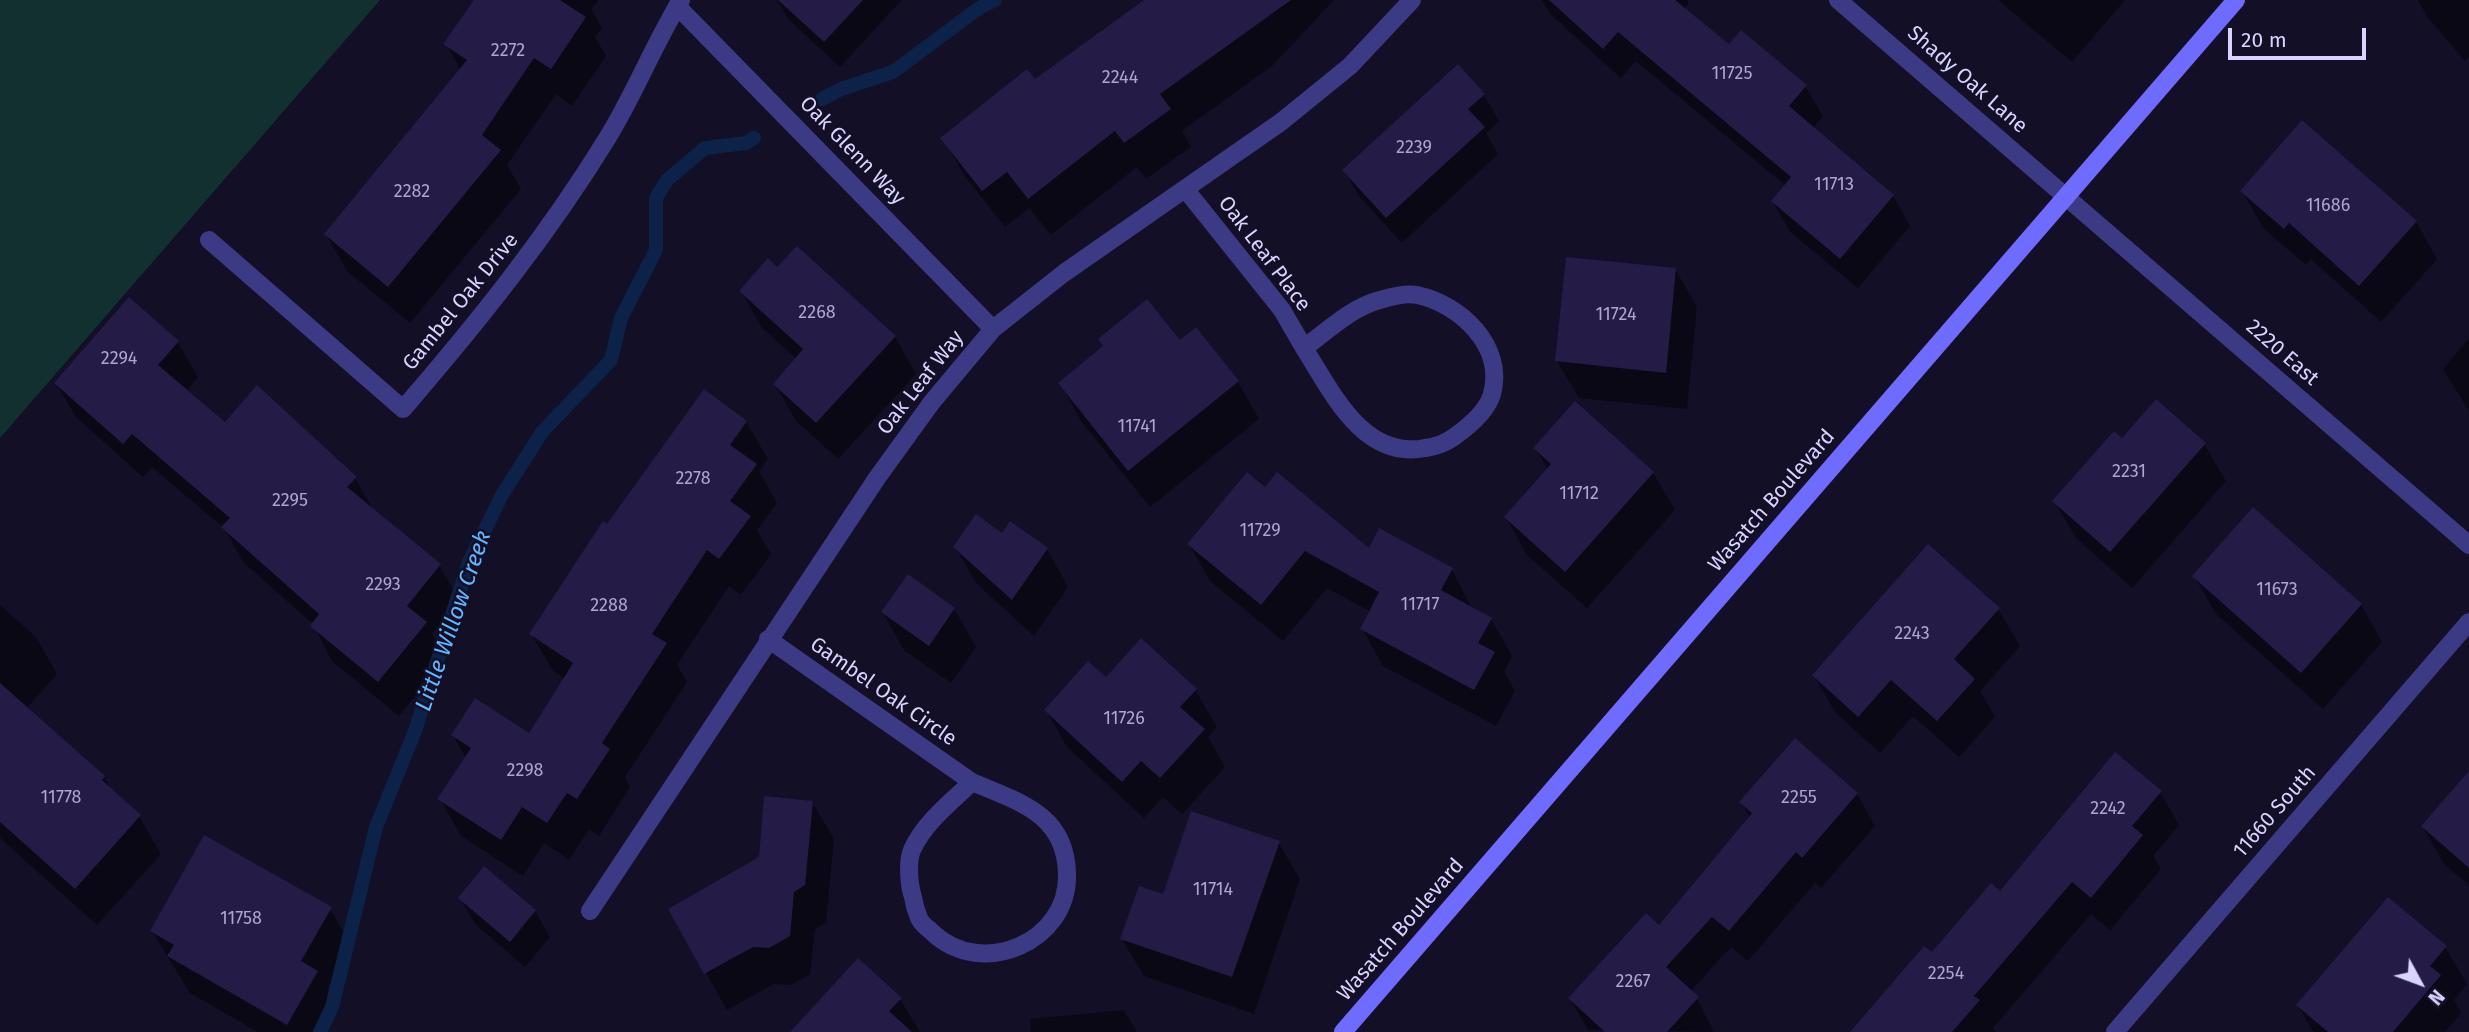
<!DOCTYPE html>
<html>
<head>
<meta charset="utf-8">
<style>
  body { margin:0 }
  #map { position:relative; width:2469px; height:1032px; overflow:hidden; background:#130f26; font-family:"Fira Sans",sans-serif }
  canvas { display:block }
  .north { position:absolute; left:2385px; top:948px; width:70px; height:70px; -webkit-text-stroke:5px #130f26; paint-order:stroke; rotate:131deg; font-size:19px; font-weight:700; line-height:28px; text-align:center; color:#d9d4ff }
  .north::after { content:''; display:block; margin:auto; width:24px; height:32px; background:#d9d4ff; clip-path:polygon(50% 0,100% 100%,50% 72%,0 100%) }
  .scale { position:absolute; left:2228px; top:28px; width:138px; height:32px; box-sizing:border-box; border:4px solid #d9d4ff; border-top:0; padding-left:9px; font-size:21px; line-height:24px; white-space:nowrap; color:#d9d4ff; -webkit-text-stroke:5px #130f26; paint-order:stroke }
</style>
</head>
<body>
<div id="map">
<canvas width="2469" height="1032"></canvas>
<div class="north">N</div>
<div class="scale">20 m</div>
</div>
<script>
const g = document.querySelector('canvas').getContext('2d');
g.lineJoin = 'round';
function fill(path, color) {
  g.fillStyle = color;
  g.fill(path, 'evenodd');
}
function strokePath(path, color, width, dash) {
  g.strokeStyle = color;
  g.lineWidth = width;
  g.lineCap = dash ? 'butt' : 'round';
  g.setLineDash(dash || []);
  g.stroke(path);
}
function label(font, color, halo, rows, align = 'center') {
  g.font = font + ' "Fira Sans",sans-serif';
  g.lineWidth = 5;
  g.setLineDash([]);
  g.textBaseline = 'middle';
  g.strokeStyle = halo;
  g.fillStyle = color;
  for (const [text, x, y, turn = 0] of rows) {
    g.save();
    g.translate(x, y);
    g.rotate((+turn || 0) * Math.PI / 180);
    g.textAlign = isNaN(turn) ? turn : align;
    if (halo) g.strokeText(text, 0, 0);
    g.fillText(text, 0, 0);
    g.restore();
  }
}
const green = new Path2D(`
  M 0,0 L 380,0 L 0,438 Z`);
const shadow = new Path2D(`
  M 476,0 L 599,0 L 591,9 L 602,28 L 595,37 L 606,56 L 572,106 L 556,94 L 507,165 L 521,189 L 410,323 L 347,271 L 326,234 L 461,71 L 446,44 Z
  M 777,0 L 902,0 L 840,67 L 788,19 Z
  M 1147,0 L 1334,0 L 1273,65 L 1182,131 L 1191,147 L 1146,179 L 1137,167 L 1051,235 L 1029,208 L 1005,227 L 964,175 L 943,138 L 1035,82 Z
  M 1542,0 L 1687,0 L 1689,3 L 1684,9 L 1729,46 L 1805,86 L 1823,116 L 1813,128 L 1893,196 L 1910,226 L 1858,288 L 1790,232 L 1773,202 L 1786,186 L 1636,61 L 1621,78 L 1550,14 Z
  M 1998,0 L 2125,0 L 2072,62 Z
  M 2418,0 L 2469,0 L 2469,57 L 2465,61 L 2428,18 Z
  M 1484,95 L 1499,121 L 1486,133 L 1498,154 L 1402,243 L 1359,196 L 1344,170 Z
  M 2242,191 L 2416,222 L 2437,259 L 2381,322 L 2311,259 L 2306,265 L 2263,228 Z
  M 1675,269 L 1697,307 L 1687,409 L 1579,398 L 1557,361 Z
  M 777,270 L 895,337 L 916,374 L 838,459 L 796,421 L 775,384 L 797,359 L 762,328 L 741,291 Z
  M 130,300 L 178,343 L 198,377 L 186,391 L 226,425 L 355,478 L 375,513 L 439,565 L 459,600 L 432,634 L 446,658 L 399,716 L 332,661 L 313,624 L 243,562 L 225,529 L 152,467 L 143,477 L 76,417 L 56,383 Z
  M 1196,330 L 1238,382 L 1259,419 L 1150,507 L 1081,421 L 1060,383 L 1180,342 Z
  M 2469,338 L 2469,411 L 2443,369 Z
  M 746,422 L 768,459 L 759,471 L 777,503 L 757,530 L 771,554 L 741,595 L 729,586 L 677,665 L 687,682 L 625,777 L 630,787 L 599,836 L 589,829 L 569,860 L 544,843 L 523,876 L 461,836 L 440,799 L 466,758 L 453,735 L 529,735 L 565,679 L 553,671 L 531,634 L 607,527 Z
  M 2122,440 L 2204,444 L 2226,481 L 2132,588 L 2076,538 L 2054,501 Z
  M 1535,448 L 1653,473 L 1675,510 L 1587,608 L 1527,555 L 1506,517 L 1548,470 Z
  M 1265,489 L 1369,551 L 1452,570 L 1472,609 L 1491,619 L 1512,656 L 1504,672 L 1515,691 L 1496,726 L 1383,666 L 1362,628 L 1371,612 L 1327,588 L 1283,641 L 1210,581 L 1189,544 Z
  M 1002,535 L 1047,549 L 1068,587 L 1034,636 L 977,584 L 955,547 Z
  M 2194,576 L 2361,605 L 2382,642 L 2323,709 L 2216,614 Z
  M 0,605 L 36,637 L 57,674 L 26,709 L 104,777 L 112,791 L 139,816 L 161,854 L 97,925 L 0,838 Z
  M 954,609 L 976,647 L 951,683 L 904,650 L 883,613 Z
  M 1998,609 L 2020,646 L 1980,691 L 1995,717 L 1959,757 L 1913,716 L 1880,753 L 1835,712 L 1814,675 Z
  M 1106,680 L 1195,690 L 1217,727 L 1208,737 L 1225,767 L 1182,814 L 1163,797 L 1144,818 L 1067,747 L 1046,710 Z
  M 2469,774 L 2469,885 L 2444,864 L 2423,827 Z
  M 2160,792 L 2179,825 L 2153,856 L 2161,869 L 2110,930 L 2091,914 L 1993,1028 L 1996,1032 L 1864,1032 L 1932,955 L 2000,893 Z
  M 1857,794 L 1875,826 L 1821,888 L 1815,883 L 1748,961 L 1731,947 L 1690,992 L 1697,999 L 1714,1032 L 1588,1030 L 1570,999 L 1659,927 L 1750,818 L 1742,803 Z
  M 812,802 L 834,839 L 826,923 L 815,929 L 810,974 L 791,985 L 774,984 L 727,1010 L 670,910 L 761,858 Z
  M 1278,842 L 1300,879 L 1254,1014 L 1144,976 L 1122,939 L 1164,896 Z
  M 460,898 L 535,911 L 550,937 L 525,967 L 475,924 Z
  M 330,909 L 352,946 L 327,989 L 338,1010 L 325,1032 L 258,1032 L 190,993 L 152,931 Z
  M 2445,947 L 2467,984 L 2454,1000 L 2461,1013 L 2445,1032 L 2313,1032 L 2298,1005 Z
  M 900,999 L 920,1032 L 793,1032 Z
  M 1124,1010 L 1137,1032 L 1031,1032 L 1030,1019 Z`);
const stream = new Path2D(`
  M 822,99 L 841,89 L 893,72 L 979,8 L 995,0
  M 320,1032 L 332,1007 L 376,827 L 415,731 L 469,562 L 502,495 L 542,432 L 611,360 L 621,318 L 656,250 L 656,198 L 667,180 L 705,148 L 746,143 L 754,138`);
const building = new Path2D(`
  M 474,0 L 560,0 L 586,17 L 551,69 L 534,58 L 482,135 L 501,150 L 388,287 L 324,234 L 467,60 L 443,44 Z
  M 778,0 L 863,0 L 824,42 Z
  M 1144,0 L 1291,0 L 1160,94 L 1171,109 L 1124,143 L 1115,131 L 1028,199 L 1007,172 L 982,191 L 940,138 L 1027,69 L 1035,79 Z
  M 1549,0 L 1675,0 L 1729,44 L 1741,30 L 1807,85 L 1789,106 L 1894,195 L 1840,259 L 1771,201 L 1791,177 L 1618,32 L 1603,49 Z
  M 1458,64 L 1485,94 L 1468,109 L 1485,127 L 1386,218 L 1342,170 Z
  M 2302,120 L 2417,221 L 2359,286 L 2289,223 L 2284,229 L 2240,191 Z
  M 797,246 L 896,336 L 816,423 L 773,384 L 803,349 L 739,291 L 768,258 L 777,267 Z
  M 1566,257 L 1676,268 L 1666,373 L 1555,361 Z
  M 129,297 L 179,341 L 158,365 L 225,422 L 257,385 L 357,477 L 347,487 L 441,564 L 407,606 L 427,622 L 378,682 L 310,626 L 319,614 L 221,527 L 230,518 L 132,434 L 123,444 L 54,383 Z
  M 1147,299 L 1180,340 L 1196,327 L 1239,381 L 1128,471 L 1058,383 L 1103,346 L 1098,339 Z
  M 704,389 L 747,421 L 730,445 L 757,464 L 730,501 L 751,516 L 719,559 L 707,550 L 652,634 L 667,643 L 602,743 L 610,749 L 577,799 L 567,793 L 547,823 L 522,807 L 501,840 L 437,799 L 471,748 L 451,735 L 475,698 L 529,733 L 573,663 L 529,634 L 603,521 L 607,524 Z
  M 2156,399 L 2206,443 L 2110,552 L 2052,501 L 2114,431 L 2122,438 Z
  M 1575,401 L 1654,472 L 1565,572 L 1504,517 L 1551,464 L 1533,448 Z
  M 1247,472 L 1265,487 L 1277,472 L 1369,548 L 1379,528 L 1453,568 L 1441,590 L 1492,618 L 1478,643 L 1495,652 L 1474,690 L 1360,629 L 1379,592 L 1305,551 L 1261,605 L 1187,544 Z
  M 2253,507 L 2362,604 L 2301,673 L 2192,576 Z
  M 976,514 L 1002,533 L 1010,521 L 1048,548 L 1012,600 L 953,547 Z
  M 1928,544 L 2000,608 L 1954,659 L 1975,679 L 1937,721 L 1891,680 L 1858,717 L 1812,675 Z
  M 908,574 L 955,608 L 929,646 L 881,612 Z
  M 1141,638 L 1197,689 L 1180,707 L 1205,729 L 1160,778 L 1141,761 L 1122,782 L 1044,710 L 1088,661 L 1106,677 Z
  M 0,683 L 105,776 L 102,780 L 141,815 L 75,889 L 0,822 Z
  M 1795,738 L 1858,793 L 1802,858 L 1796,852 L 1729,931 L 1712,917 L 1666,967 L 1699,997 L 1667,1032 L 1605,1032 L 1568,998 L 1646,913 L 1659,925 L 1752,813 L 1739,802 Z
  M 2115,752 L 2162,791 L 2132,826 L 2143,835 L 2091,898 L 2072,882 L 1974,996 L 1980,1000 L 1952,1032 L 1850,1032 L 1924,946 L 1932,952 L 1991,883 L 2000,891 Z
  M 2469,771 L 2469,868 L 2421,826 Z
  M 764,796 L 813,801 L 805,885 L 794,892 L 790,936 L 769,948 L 753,947 L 704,974 L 668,909 L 759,857 Z
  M 1191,811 L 1280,841 L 1232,977 L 1120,939 L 1139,886 L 1163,894 Z
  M 204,835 L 332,907 L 301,961 L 318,971 L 287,1025 L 167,956 L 174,945 L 150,931 Z
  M 484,866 L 536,910 L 510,942 L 458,898 Z
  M 2388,897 L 2447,946 L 2430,966 L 2441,975 L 2393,1032 L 2328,1032 L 2296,1005 Z
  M 858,958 L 902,998 L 889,1011 L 912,1032 L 790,1032 Z`);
const minor = new Path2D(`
  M 1838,0 L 2469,545
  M 677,6 L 993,329
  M 1186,190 L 1282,310 L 1304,348 C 1327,331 1352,307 1380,300 C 1390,297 1407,293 1417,295 C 1460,304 1505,346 1492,394 C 1487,412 1468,427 1454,437 C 1444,444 1437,446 1425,448 C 1363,460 1332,392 1304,348
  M 209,240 L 403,409 C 478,322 548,235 608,137 C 635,93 654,44 681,0
  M 768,639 L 972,782 C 951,802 924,823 912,850 C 907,862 909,885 913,897 C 914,904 916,911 919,918 C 921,924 928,928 933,933 C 982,979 1069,942 1067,874 C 1066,814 1019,802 972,782
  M 590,911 L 877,478 L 932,402 L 993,329 L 1064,273 L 1281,122 L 1350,66 L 1412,0
  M 2115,1032 L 2469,622`);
const secondary = new Path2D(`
  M 1343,1032 L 2236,0`);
const numberNames = [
  ["2272",508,51],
  ["11725",1732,74],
  ["2244",1120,78],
  ["2239",1414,148],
  ["11713",1834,185],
  ["2282",412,192],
  ["11686",2328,206],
  ["2268",817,313],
  ["11724",1616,315],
  ["2294",119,359],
  ["11741",1137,427],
  ["2231",2129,472],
  ["2278",693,479],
  ["11712",1579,494],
  ["2295",290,501],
  ["11729",1260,531],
  ["2293",383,585],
  ["11673",2277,590],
  ["11717",1420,605],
  ["2288",609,606],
  ["2243",1912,634],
  ["11726",1124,719],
  ["2298",525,771],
  ["11778",61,798],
  ["2255",1799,798],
  ["2242",2108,809],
  ["11714",1213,890],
  ["11758",241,919],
  ["2254",1946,974],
  ["2267",1633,982]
];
const streetNames = [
  ["Shady Oak Lane",1967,80,41],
  ["Oak Glenn Way",852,151,46],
  ["Oak Leaf Place",1264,254,53],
  ["Gambel Oak Drive",461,302,-51],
  ["2220 East",2282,353,41],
  ["Oak Leaf Way",921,383,-52],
  ["Wasatch Boulevard",1772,501,-49],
  ["Gambel Oak Circle",883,692,35],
  ["11660 South",2275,812,-49],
  ["Wasatch Boulevard",1401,930,-49]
];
const waterNames = [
  ["Little Willow Creek",454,621,-71]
];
fill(green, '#12302f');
fill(shadow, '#0007');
strokePath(stream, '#0c2248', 14);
fill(building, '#241b47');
strokePath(minor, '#3d3a85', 18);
strokePath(secondary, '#6f6bff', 18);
label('18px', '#aca6d1', null, numberNames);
label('21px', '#d9d4ff', '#130f26', streetNames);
label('italic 23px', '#62b6ff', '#130f26', waterNames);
</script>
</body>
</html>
